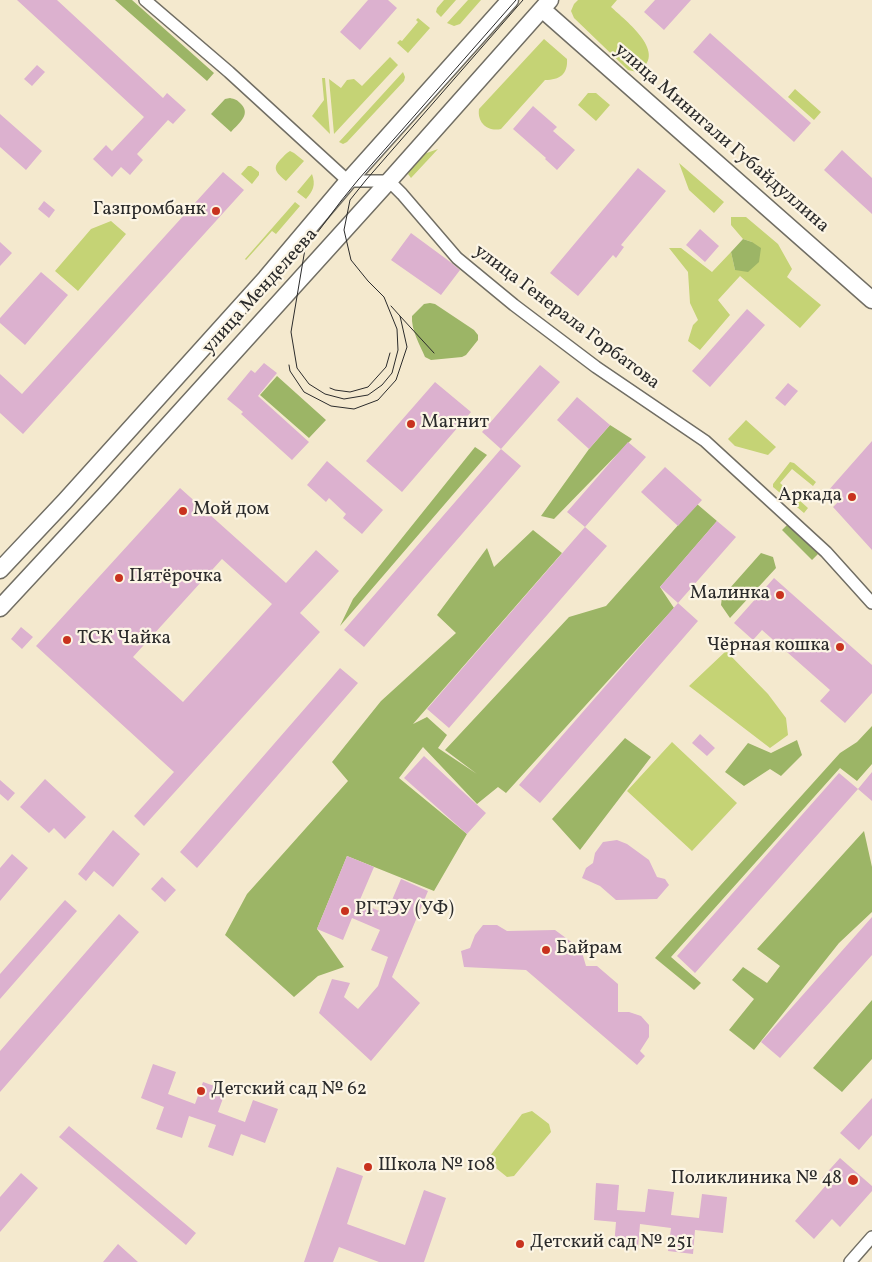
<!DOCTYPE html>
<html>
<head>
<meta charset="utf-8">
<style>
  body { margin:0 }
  canvas { display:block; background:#f4e9ce }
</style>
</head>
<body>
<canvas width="872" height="1262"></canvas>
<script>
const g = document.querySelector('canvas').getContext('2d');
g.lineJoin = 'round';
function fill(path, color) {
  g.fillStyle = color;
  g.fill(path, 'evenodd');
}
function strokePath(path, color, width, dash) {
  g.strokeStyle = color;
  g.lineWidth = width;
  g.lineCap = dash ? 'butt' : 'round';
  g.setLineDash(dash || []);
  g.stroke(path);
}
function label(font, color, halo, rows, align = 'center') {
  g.font = font + ' Vollkorn,serif';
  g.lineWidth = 4.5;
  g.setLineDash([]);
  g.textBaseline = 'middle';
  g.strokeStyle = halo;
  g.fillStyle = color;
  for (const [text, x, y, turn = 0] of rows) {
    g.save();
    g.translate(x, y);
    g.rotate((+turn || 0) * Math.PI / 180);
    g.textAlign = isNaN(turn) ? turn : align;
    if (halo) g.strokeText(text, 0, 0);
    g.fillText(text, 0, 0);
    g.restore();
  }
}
const green = new Path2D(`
  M 444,0 L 456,0 L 441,17 L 436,12 L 437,8 Z
  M 468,0 L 481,0 L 460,24 L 454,26 L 447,23 Z
  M 578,0 L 617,0 L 611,7 C 626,21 670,54 637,72 L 628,70 L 574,18 L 571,11 L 574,4 Z
  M 418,18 L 430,28 L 408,53 L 397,43 L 400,40 L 402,41 L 418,22 L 416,20 Z
  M 544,39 L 567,59 C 568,74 560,80 545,80 L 501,129 C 488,132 477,123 479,109 Z
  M 390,57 L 398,65 L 334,134 L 329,79 L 341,88 L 347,80 L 354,79 L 362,86 Z
  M 403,72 L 405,77 L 404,81 L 347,142 L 343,144 L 339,142 Z
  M 322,78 L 325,78 L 330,134 L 312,116 L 324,100 Z
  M 795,89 L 821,112 L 814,120 L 788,97 Z
  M 588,93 L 596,93 L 610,105 L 596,121 L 578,105 Z
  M 438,149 L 411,178 L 408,174 L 409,172 L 424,154 Z
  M 290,151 L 294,153 L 304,161 L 286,181 C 278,174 271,169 280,160 C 284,156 286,153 290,151 Z
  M 679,163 L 724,202 L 714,213 L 689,190 Z
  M 248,166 L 251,166 L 259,172 L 259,175 L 252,184 L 241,174 Z
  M 312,174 C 316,185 313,191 306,199 L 297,192 Z
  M 295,202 L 300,206 L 276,234 L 272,231 L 246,260 L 245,259 Z
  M 731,217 L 746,217 L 778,244 L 792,269 L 787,277 L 821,305 L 800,328 L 740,276 L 718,300 L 730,315 L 700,350 L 688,341 L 693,325 L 698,320 L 690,303 L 688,272 L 669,248 L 681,248 L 712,272 L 731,252 L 735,270 L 752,242 L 743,239 L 731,225 Z
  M 111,221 L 126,234 L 78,291 L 55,271 L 91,229 Z
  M 746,420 L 776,447 L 768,455 L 735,446 L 728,439 Z
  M 790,462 L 794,463 L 816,482 L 813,486 L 792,469 L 780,483 L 808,508 L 804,513 L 773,487 L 773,484 Z
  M 726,651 L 768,694 L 786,718 L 788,735 L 770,748 L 689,686 Z
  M 672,742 L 737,803 L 692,851 L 627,791 Z
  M 532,1111 L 549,1124 L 551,1132 L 514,1176 L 507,1177 L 491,1164 L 490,1156 L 522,1114 Z`);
const forest = new Path2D(`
  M 115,0 L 132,0 L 214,73 L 207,81 Z
  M 230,98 C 235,99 237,100 240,103 C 252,114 239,123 231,132 L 211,114 L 225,99 Z
  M 743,239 L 752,242 L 761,248 L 759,262 L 748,272 L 735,270 L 731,252 Z
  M 430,303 L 435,304 L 474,330 L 478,335 L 478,340 L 466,355 L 462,357 L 431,360 L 425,357 C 420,345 411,330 412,316 L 424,304 Z
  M 277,376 L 326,420 L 309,438 L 260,395 Z
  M 610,425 L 632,439 L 554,519 L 541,516 L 589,449 Z
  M 475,447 L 487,455 L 340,626 L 353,599 Z
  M 697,504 L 717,521 L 660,587 L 674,608 L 506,793 L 498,787 L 477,804 L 423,747 L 399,778 L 467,834 L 434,891 L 347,856 L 317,929 L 344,967 L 318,976 L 294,997 L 225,935 L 247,894 L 348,781 L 332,762 L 381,701 L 456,633 L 437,615 L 487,548 L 494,567 L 533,530 L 562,553 L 413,724 L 427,717 L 447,735 L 438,748 L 477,774 L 445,750 L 569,617 L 606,606 Z
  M 788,524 L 818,554 L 812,560 L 782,530 Z
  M 761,553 L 773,557 L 776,568 L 730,618 L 721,605 L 722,597 Z
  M 872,726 L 872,764 L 857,781 L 840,768 L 671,957 L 701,983 L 694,990 L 655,958 L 840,753 L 857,742 Z
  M 625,738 L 651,757 L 580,850 L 552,819 Z
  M 797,740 L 802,755 L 781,776 L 770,769 L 744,786 L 725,772 L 748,743 L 771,753 Z
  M 864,831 L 872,867 L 872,912 L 839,943 L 754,1050 L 729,1030 L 754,999 L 732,980 L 743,967 L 767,983 L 780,966 L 757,949 Z
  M 872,1000 L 872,1059 L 842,1092 L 813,1068 Z`);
const building = new Path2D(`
  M 17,0 L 57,0 L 163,98 L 167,93 L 186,110 L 173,124 L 168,120 L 137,154 L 143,160 L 130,175 L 121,167 L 112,177 L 93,159 L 106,145 L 112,151 L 144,117 Z
  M 368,0 L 388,0 L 397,8 L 360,50 L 340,32 Z
  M 655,0 L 691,0 L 664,30 L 644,12 Z
  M 710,33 L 811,123 L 794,142 L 693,52 Z
  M 37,65 L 45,72 L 32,86 L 24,79 Z
  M 533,106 L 557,127 L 553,131 L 575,150 L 557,170 L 545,159 L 546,158 L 513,129 Z
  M 0,114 L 42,151 L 26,170 L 0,147 Z
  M 842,150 L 872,178 L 872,214 L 824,170 Z
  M 638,168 L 666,191 L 621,245 L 624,247 L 616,258 L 613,255 L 578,296 L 550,273 Z
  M 223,172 L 244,190 L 23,434 L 0,413 L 0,374 L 22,394 Z
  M 44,201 L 55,210 L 49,218 L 38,209 Z
  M 700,229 L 719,246 L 705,262 L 686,245 Z
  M 411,233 L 449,261 L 460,270 L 441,295 L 391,260 Z
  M 0,242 L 12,253 L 0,266 Z
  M 41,272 L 68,295 L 25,345 L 0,323 L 0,318 Z
  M 747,309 L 765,325 L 710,387 L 692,371 Z
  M 264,363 L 277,373 L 258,396 L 309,442 L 292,460 L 241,414 L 243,412 L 227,399 L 251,370 L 255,373 Z
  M 540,365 L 560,382 L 501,449 L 482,432 Z
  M 435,382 L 471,412 L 402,492 L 366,461 Z
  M 788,383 L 798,391 L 785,406 L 775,398 Z
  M 577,397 L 610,425 L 589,449 L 557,420 Z
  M 872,441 L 872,550 L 833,507 L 838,502 L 827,492 Z
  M 628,442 L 646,457 L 585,527 L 567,512 Z
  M 501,449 L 521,466 L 364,647 L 344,630 Z
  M 327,461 L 383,510 L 362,534 L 343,518 L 346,514 L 329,498 L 326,502 L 307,485 Z
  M 665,467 L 702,500 L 678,526 L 641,492 Z
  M 180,488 L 286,583 L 316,550 L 339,571 L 300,613 L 320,632 L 144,826 L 134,816 L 174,772 L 36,646 ZM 222,559 L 272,604 L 183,702 L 133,657 Z
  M 717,521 L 736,537 L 678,603 L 698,621 L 540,803 L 519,785 L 678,603 L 660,587 Z
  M 585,527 L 607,546 L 449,728 L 427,709 Z
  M 774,578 L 872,665 L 872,693 L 845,723 L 820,701 L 830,690 L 762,630 L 753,640 L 734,623 Z
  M 21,627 L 33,637 L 22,649 L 11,639 Z
  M 340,668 L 358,683 L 197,868 L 180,852 Z
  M 700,734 L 715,748 L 707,756 L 692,743 Z
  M 424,756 L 486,813 L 467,834 L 404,778 Z
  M 872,772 L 872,801 L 858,789 Z
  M 839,773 L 858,789 L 695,973 L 677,956 Z
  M 45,779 L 86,817 L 65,839 L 54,828 L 49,833 L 20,807 Z
  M 0,780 L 15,793 L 8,801 L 0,794 Z
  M 113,830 L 140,854 L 113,887 L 94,871 L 86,881 L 78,874 Z
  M 617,840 L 627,844 L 649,860 L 657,877 L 665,879 L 669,885 L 657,899 L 616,900 L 600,886 L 582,878 L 586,868 L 593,863 L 595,853 L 603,842 Z
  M 12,854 L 28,868 L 0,901 L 0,868 Z
  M 347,856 L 374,867 L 359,902 L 386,914 L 401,879 L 428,891 L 392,977 L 420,1003 L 371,1061 L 319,1013 L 332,979 L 350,983 L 344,997 L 358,1009 L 378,986 L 388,957 L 371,950 L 380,930 L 352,918 L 343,940 L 317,929 Z
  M 162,877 L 176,890 L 165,902 L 151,889 Z
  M 65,900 L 77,911 L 0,999 L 0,974 Z
  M 119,914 L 139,932 L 0,1092 L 0,1051 Z
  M 872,917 L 872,955 L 780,1058 L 761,1042 Z
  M 483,925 L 497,925 L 507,931 L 555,930 L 581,949 L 586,966 L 597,966 L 618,984 L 618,1012 L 629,1012 L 641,1016 L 649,1025 L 649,1037 L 640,1051 L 645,1056 L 637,1065 L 526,970 L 464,967 L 461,951 L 470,948 L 475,935 Z
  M 153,1064 L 176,1072 L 168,1094 L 195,1104 L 203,1082 L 226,1090 L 218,1112 L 245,1122 L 253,1100 L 278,1109 L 265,1143 L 241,1134 L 233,1156 L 208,1147 L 216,1125 L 189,1116 L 182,1138 L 156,1129 L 164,1107 L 141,1098 Z
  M 872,1098 L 872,1135 L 859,1150 L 840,1133 Z
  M 69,1126 L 196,1233 L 186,1245 L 59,1137 Z
  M 840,1158 L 872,1186 L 872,1191 L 840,1227 L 832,1219 L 814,1239 L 795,1221 L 828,1183 L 822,1178 Z
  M 337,1167 L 363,1176 L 347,1224 L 405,1245 L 424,1190 L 446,1198 L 424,1262 L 379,1262 L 339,1247 L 333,1262 L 304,1262 Z
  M 21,1173 L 38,1188 L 0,1232 L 0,1197 Z
  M 596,1183 L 619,1185 L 617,1210 L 645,1212 L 648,1189 L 674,1192 L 671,1215 L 699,1218 L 702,1194 L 727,1197 L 723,1233 L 695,1230 L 693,1254 L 668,1251 L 671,1228 L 640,1224 L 638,1248 L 614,1246 L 616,1222 L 594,1220 Z
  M 118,1244 L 138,1262 L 103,1262 Z`);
const street = new Path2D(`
  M 145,0 L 229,72 L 348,181 L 389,181 L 402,194 L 457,258 L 514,305 L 596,367 L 705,441 L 826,552 L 872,603
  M 850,1262 L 872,1237`);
const secondary = new Path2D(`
  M 542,9 L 872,300
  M 0,570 L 65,501 L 266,278 L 348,181 L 510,0
  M 0,608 L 104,496 L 389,181 L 550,0`);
const tram = new Path2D(`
  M 516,0 L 358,180 L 341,201 L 305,249 L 291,332 L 297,368 L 309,384 L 325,394 L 344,399 L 368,395 L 382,385 L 392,373 L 398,350 L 397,329 L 384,297 L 368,281 L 351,260 L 344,230 L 350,200 L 366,180 L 523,0
  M 400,316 L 434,353
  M 289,365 L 290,371 L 304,392 L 331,406 L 354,409 L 378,400 L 396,380 L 407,347 L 400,316 L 391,306
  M 330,388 L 335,390 L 350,392 L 368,387 L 386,367 L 390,353`);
const markers = [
  [216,211,5,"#c8321e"],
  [411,424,5,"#c8321e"],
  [852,497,5,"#c8321e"],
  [183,511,5,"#c8321e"],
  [119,578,5,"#c8321e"],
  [780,595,5,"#c8321e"],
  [67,640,5,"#c8321e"],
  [840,647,5,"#c8321e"],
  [345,911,5,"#c8321e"],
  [546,950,5,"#c8321e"],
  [201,1091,5,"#c8321e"],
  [368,1167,5,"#c8321e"],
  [853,1180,6,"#c8321e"],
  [520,1244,5,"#c8321e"]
];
const streetNames = [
  ["улица Минигали Губайдуллина",721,139,41],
  ["улица Менделеева",261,292,-48],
  ["улица Генерала Горбатова",566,318,37]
];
const poiNames = [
  ["Газпромбанк",206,211,"right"],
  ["Магнит",421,424],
  ["Аркада",842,497,"right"],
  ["Мой дом",193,511],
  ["Пятёрочка",129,578],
  ["Малинка",770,595,"right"],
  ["ТСК Чайка",77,640],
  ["Чёрная кошка",830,647,"right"],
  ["РГТЭУ (УФ)",355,911],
  ["Байрам",556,950],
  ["Детский сад № 62",211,1091],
  ["Школа № 108",378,1167],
  ["Поликлиника № 48",842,1180,"right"],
  ["Детский сад № 251",530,1244]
];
fill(green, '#c5d375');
fill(forest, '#9cb566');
fill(building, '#dcb1cf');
strokePath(street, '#716e64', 14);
strokePath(secondary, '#716e64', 19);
strokePath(street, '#fff', 11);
strokePath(secondary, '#fff', 16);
strokePath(tram, '#2b2b2b', 1);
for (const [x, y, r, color] of markers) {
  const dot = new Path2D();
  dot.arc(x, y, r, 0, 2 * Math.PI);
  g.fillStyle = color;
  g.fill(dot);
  strokePath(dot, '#fcf5e5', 2);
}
label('19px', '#2b2b2b', '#fcf5e5', streetNames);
label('19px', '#2b2b2b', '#fcf5e5', poiNames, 'left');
</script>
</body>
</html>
